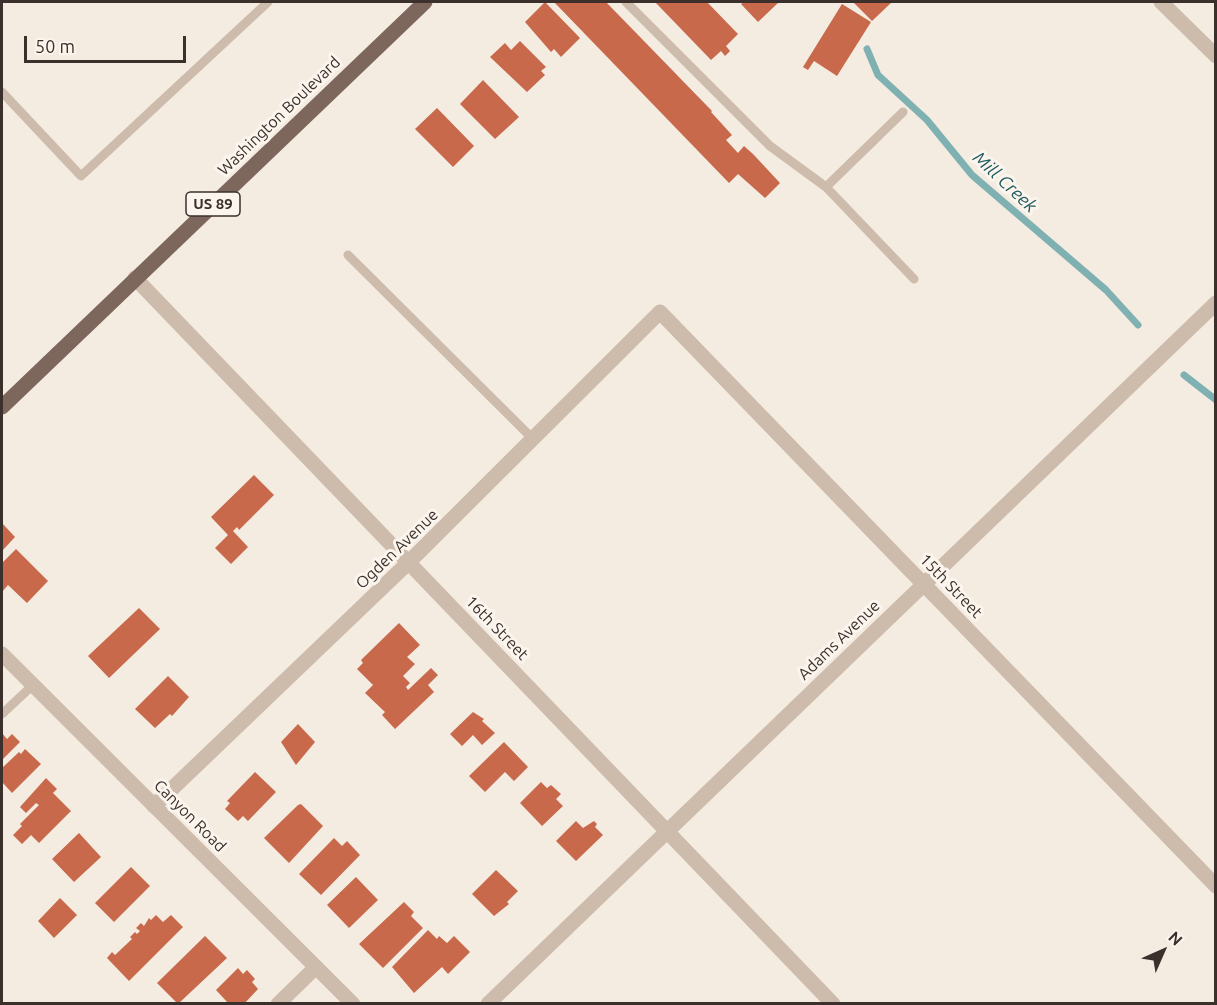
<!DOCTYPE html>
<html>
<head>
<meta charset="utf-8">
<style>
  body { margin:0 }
  #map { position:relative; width:1217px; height:1005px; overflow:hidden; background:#f4ebe1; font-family:Ubuntu,sans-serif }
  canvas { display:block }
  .frame { position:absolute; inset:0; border:3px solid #3b302b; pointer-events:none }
  .north { position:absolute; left:1133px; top:921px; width:60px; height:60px; -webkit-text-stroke:4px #fbf5ee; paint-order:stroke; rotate:45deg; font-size:16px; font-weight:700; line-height:24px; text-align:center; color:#3b302b }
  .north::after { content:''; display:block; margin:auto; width:21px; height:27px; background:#3b302b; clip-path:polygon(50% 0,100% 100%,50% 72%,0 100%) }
  .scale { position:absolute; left:24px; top:36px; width:162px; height:27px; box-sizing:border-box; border:3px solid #3b302b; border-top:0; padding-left:8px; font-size:18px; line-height:21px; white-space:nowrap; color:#3b302b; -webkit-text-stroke:4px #fbf5ee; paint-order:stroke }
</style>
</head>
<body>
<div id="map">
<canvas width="1217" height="1005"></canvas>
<div class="frame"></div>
<div class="north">N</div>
<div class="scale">50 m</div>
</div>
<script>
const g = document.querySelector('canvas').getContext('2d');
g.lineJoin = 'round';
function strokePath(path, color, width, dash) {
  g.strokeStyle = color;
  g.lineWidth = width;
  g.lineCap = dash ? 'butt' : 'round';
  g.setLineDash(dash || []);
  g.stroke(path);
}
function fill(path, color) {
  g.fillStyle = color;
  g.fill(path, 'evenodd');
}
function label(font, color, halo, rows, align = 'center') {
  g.font = font + ' Ubuntu,sans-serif';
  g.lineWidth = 6;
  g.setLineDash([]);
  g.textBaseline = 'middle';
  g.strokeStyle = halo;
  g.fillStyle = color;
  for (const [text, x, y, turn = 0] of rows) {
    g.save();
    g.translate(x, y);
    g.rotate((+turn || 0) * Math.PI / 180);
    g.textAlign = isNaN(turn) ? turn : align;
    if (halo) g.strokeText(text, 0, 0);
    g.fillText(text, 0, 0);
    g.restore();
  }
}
const stream = new Path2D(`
  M 867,49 L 878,75 L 927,120 L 972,175 L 1106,290 L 1138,325
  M 1184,375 L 1216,400`);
const building = new Path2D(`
  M 545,2 L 580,38 L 561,57 L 554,49 L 551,52 L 525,22 Z
  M 554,2 L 606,2 L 712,111 L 711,112 L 732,135 L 726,140 L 738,153 L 744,146 L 753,154 L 780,183 L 765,198 L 738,174 L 729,183 Z
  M 655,2 L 707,2 L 738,34 L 726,46 L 730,51 L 725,56 L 721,51 L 711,60 Z
  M 744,2 L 779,2 L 758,22 L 741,4 Z
  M 853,2 L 892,2 L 872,21 Z
  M 842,4 L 871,22 L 837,76 L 814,61 L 808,70 L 803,67 Z
  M 520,41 L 546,67 L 541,71 L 545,75 L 527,92 L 490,57 L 505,43 L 511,50 Z
  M 483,80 L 519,117 L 495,139 L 460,104 Z
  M 437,108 L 474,146 L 453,167 L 415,129 Z
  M 254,475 L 274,495 L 239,530 L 237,527 L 233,531 L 248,547 L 231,564 L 215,548 L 228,535 L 211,517 Z
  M 2,523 L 15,537 L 2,551 Z
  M 16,549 L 48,581 L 27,603 L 8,585 L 2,592 L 2,563 Z
  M 139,608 L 160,629 L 109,678 L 88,656 Z
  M 399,623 L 420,645 L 407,657 L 415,664 L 403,676 L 410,683 L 406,687 L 408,690 L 431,668 L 438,675 L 428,685 L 434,692 L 395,729 L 382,715 L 385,712 L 365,693 L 373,685 L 357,669 L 363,663 L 361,660 Z
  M 168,676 L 189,697 L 172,716 L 170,714 L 155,728 L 135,709 Z
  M 473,712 L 484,719 L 482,721 L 495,733 L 482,745 L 473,735 L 462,746 L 450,734 Z
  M 298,724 L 315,742 L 296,765 L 281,742 Z
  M 2,733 L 7,739 L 12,734 L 20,742 L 2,760 Z
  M 504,742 L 528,767 L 514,781 L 505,772 L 485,792 L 469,776 Z
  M 25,749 L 41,764 L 12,793 L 2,782 L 2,768 L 19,752 L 21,754 Z
  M 255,772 L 276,792 L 248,821 L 243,816 L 238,821 L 225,809 L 230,803 L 227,801 Z
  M 46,778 L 57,789 L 53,793 L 71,811 L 39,843 L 31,835 L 22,844 L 13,835 L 22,826 L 20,824 L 39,805 L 36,803 L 26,813 L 20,807 Z
  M 541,782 L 547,788 L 551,785 L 561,794 L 556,799 L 563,806 L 542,826 L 520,803 Z
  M 301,804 L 323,826 L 289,863 L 264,838 L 298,805 Z
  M 576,821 L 583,828 L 594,821 L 597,824 L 595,827 L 603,835 L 576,861 L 556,841 Z
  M 79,833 L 101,857 L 74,882 L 52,859 Z
  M 334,838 L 342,846 L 347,841 L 360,855 L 321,895 L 299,874 Z
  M 131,867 L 150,886 L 114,922 L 95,903 Z
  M 496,870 L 518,891 L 507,902 L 509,904 L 494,916 L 472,894 Z
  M 356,877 L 378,900 L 349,928 L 327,905 Z
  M 60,898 L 77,915 L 54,938 L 38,921 Z
  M 404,902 L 414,912 L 411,916 L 423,928 L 383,968 L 359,944 Z
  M 156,915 L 163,922 L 171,915 L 183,927 L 129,981 L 107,958 L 112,952 L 115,955 L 132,939 L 130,937 L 135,932 L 137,934 L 140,931 L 136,928 L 141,923 L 144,926 L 149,918 L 151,920 Z
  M 428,930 L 437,939 L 439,936 L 447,943 L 454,936 L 470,952 L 448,974 L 442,967 L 414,993 L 392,967 Z
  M 205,936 L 227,958 L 178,1004 L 157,983 Z
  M 238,968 L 243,974 L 247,970 L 255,979 L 252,982 L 258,989 L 244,1004 L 229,1004 L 216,990 Z`);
const service = new Path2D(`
  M 626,2 L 770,146 L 826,187 L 914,279
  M 2,92 L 81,176 L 268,2
  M 826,187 L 903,112
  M 348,255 L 533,439
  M 2,714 L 33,685`);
const minor = new Path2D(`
  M 1161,2 L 1216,56
  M 135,278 L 833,1004
  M 154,806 L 409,562 L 660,312 L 1216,886
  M 278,1004 L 316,967
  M 488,1004 L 1216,303`);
const tertiary = new Path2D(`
  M 2,654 L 353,1004`);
const primary = new Path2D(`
  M 2,407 L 425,2`);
const shields = [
  [213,204,54]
];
const shieldNames = [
  ["US 89",213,204]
];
const streetNames = [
  ["Washington Boulevard",279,116,-44],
  ["Ogden Avenue",397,549,-44],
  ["15th Street",951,586,46],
  ["16th Street",497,628,46],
  ["Adams Avenue",839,640,-44],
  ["Canyon Road",190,816,45]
];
const waterNames = [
  ["Mill Creek",1005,182,43]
];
strokePath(stream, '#7fb0b2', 7);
fill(building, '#c8694b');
strokePath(service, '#cdbbac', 9);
strokePath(minor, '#cdbbac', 15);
strokePath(tertiary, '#cdbbac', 15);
strokePath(primary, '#7d675c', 15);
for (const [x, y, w] of shields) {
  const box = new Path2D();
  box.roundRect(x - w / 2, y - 12, w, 24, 4.5);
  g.fillStyle = '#fbf5ee';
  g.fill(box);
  strokePath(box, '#3b302b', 1.5);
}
label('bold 15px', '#3b302b', null, shieldNames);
label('16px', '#3b302b', '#fbf5ee', streetNames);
label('italic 18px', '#1f5a5e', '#fbf5ee', waterNames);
</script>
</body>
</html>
